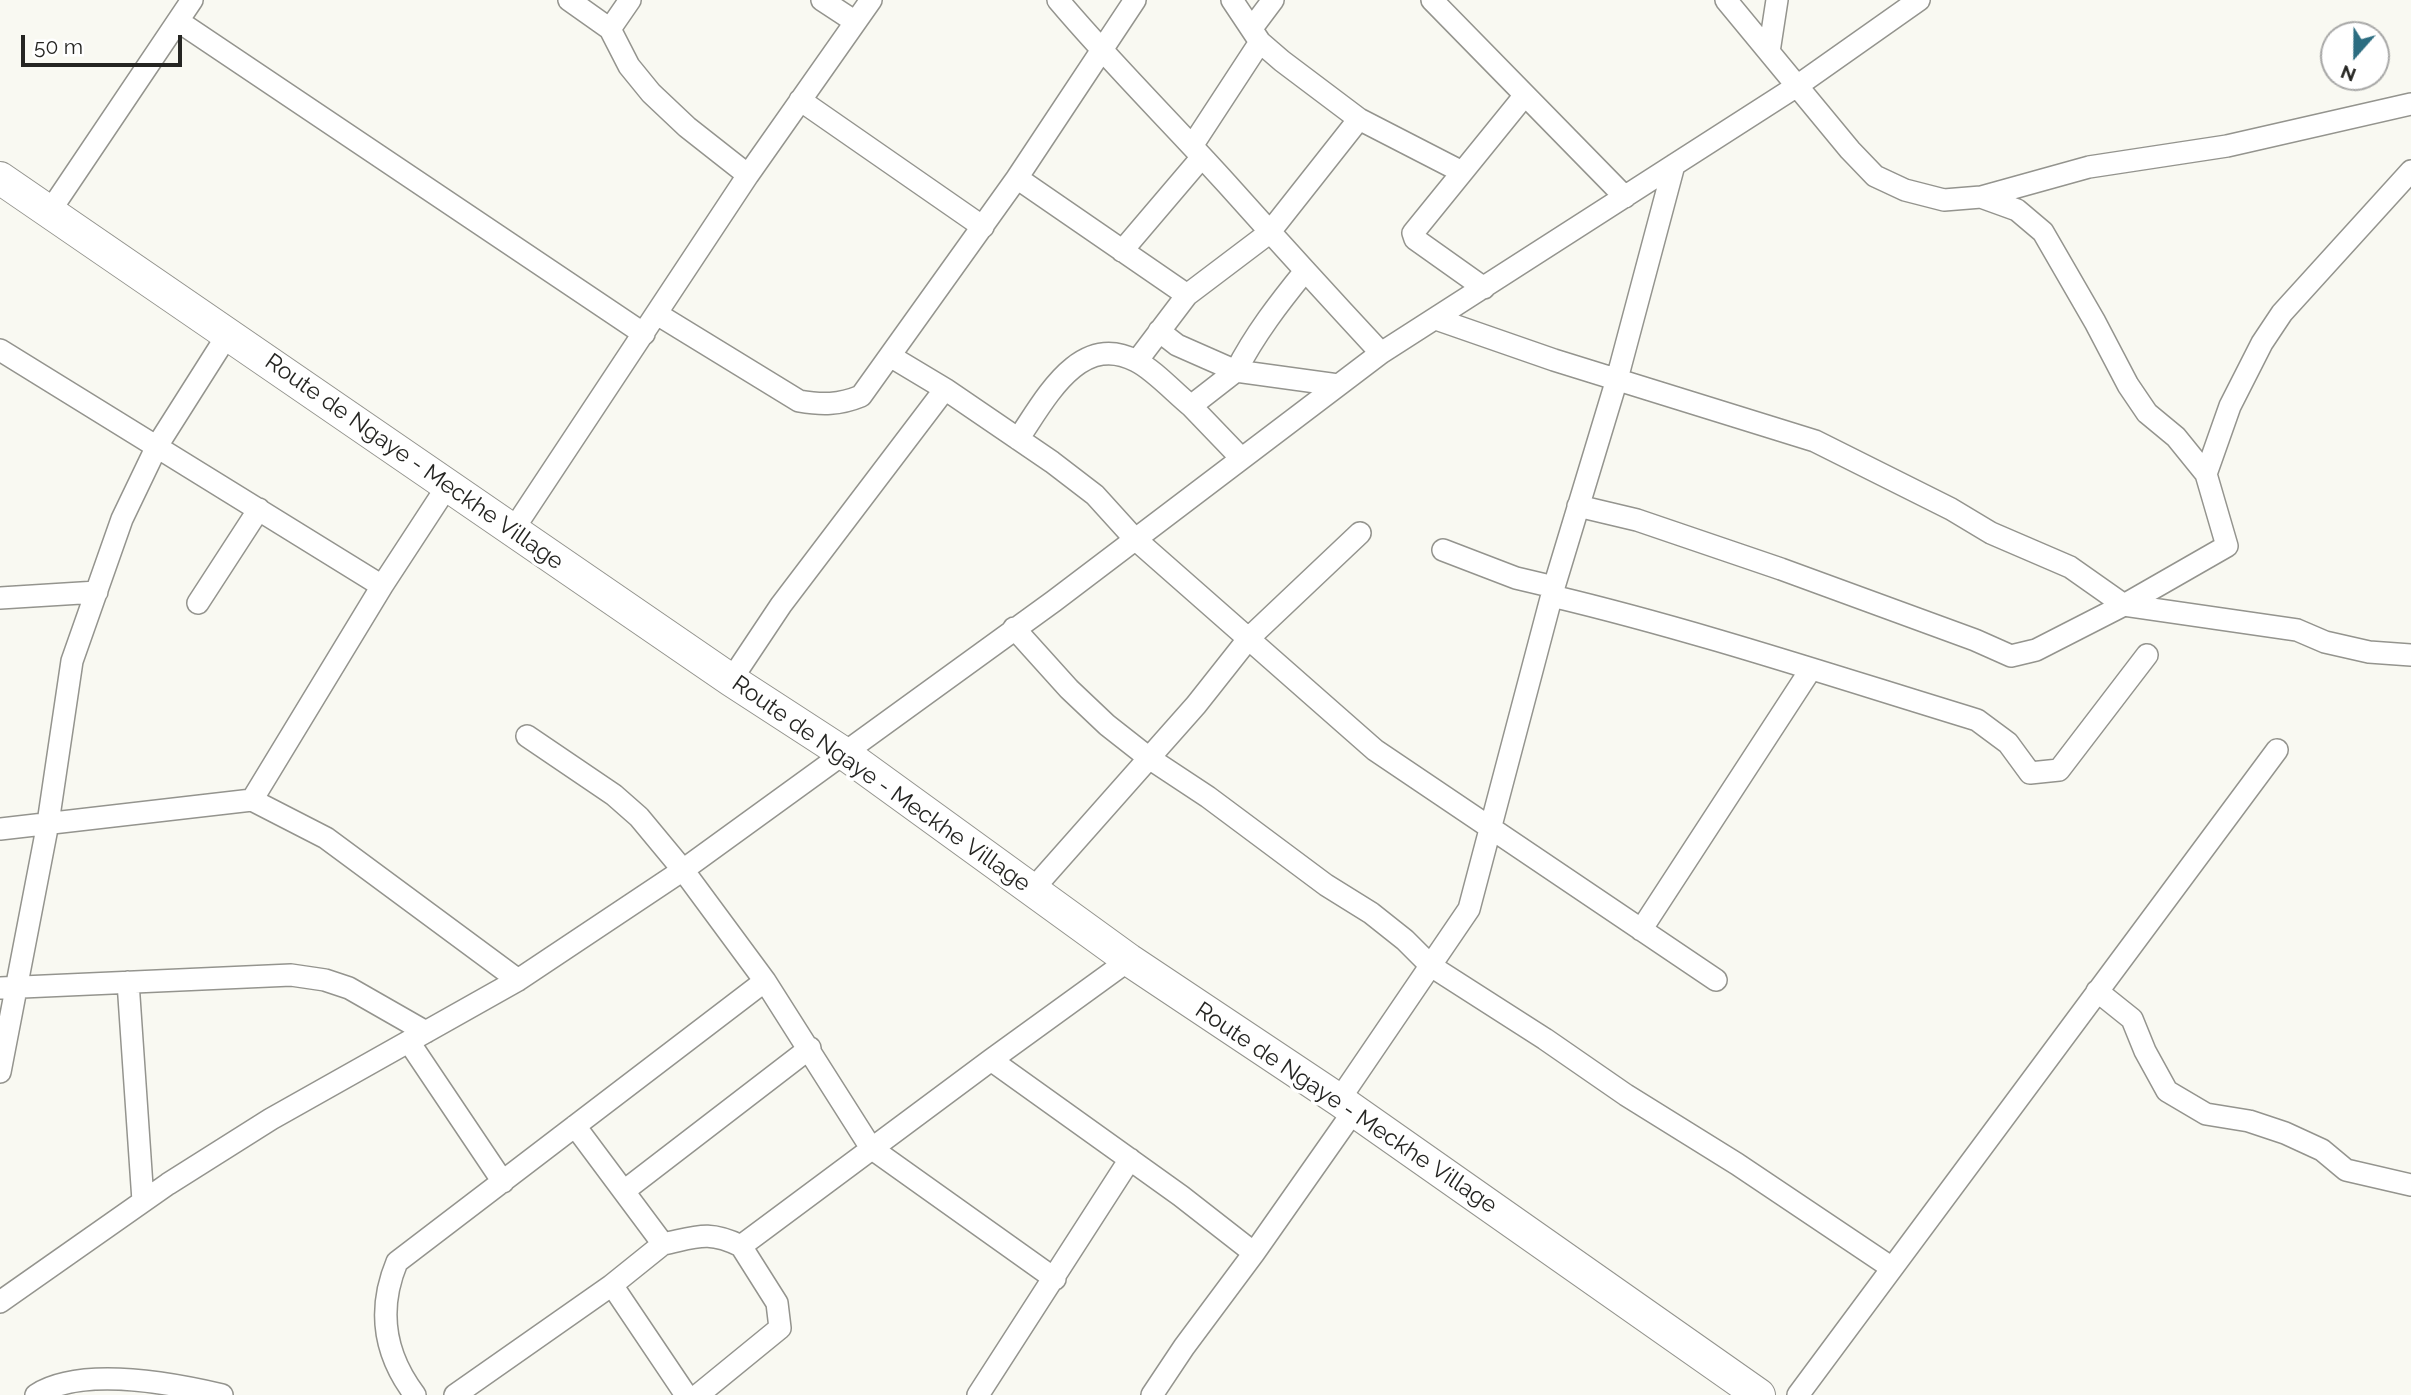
<!DOCTYPE html>
<html>
<head>
<meta charset="utf-8">
<style>
  body { margin:0 }
  #map { position:relative; width:2411px; height:1395px; overflow:hidden; background:#f9f9f2; font-family:Raleway,sans-serif }
  canvas { display:block }
  .north { position:absolute; left:2320px; top:21px; width:70px; height:70px; box-sizing:border-box; background:#fff; border:2px solid #a8a8a7; border-radius:50%; rotate:201deg; font-size:19px; font-weight:700; line-height:28px; text-align:center; color:#252522 }
  .north::after { content:''; display:block; margin:auto; width:24px; height:32px; background:#2c6d81; clip-path:polygon(50% 0,100% 100%,50% 72%,0 100%) }
  .scale { position:absolute; left:21px; top:35px; width:161px; height:32px; box-sizing:border-box; border:4px solid #252522; border-top:0; padding-left:9px; font-size:21px; line-height:24px; white-space:nowrap; color:#252522; -webkit-text-stroke:5px #fff; paint-order:stroke }
</style>
</head>
<body>
<div id="map">
<canvas width="2411" height="1395"></canvas>
<div class="north">N</div>
<div class="scale">50 m</div>
</div>
<script>
const g = document.querySelector('canvas').getContext('2d');
g.lineJoin = 'round';
function strokePath(path, color, width, dash) {
  g.strokeStyle = color;
  g.lineWidth = width;
  g.lineCap = dash ? 'butt' : 'round';
  g.setLineDash(dash || []);
  g.stroke(path);
}
function label(font, color, halo, rows, align = 'center') {
  g.font = font + ' Raleway,sans-serif';
  g.lineWidth = 7;
  g.setLineDash([]);
  g.textBaseline = 'middle';
  g.strokeStyle = halo;
  g.fillStyle = color;
  for (const [text, x, y, turn = 0] of rows) {
    g.save();
    g.translate(x, y);
    g.rotate((+turn || 0) * Math.PI / 180);
    g.textAlign = isNaN(turn) ? turn : align;
    if (halo) g.strokeText(text, 0, 0);
    g.fillText(text, 0, 0);
    g.restore();
  }
}
const minor = new Path2D(`
  M 569,0 L 610,29 L 629,66 L 651,93 L 687,127 L 748,175
  M 822,0 L 854,21
  M 1058,0 C 1112,64 1171,122 1227,184 C 1278,241 1329,297 1381,353
  M 1232,0 L 1260,42
  M 1432,0 L 1625,197
  M 1726,0 L 1850,150 L 1875,176 L 1905,190 L 1944,200 L 1981,197 L 2089,167 L 2227,146 L 2411,104
  M 178,21 L 644,334
  M 1252,28 L 1273,0
  M 610,29 L 630,0
  M 1769,52 L 1777,0
  M 800,100 L 983,227
  M 1192,146 L 1260,42 L 1282,61 L 1359,119
  M 1017,178 L 1187,295 L 1269,233 L 1359,119 L 1462,172
  M 50,211 L 192,0
  M 1122,251 L 1202,157
  M 1484,288 L 1415,239 L 1413,233 L 1525,95
  M 657,314 L 799,401 C 822,405 839,405 861,396 L 1017,178 L 1135,0
  M 1436,319 L 1554,360 L 1815,441 L 1951,509 L 1991,533 L 2070,567 L 2124,605 L 2297,630 L 2325,642 L 2369,652 L 2411,655
  M 1159,331 L 1177,345 L 1236,371 C 1255,334 1279,303 1305,271
  M 0,350 L 382,586
  M 890,356 L 945,389 L 1052,462 L 1095,495 L 1134,538 L 1375,750 L 1716,980
  M 1137,361 L 1187,295
  M 1191,406 L 1241,458
  M 1018,439 C 1045,400 1079,331 1136,361 C 1153,369 1176,394 1191,406 L 1236,371 L 1338,385
  M 2206,474 L 2230,406 L 2262,343 L 2282,313 L 2411,171
  M 1578,506 L 1637,520 L 1781,569 L 1975,640 L 2011,656 L 2036,650 L 2124,605 L 2227,546 L 2206,474 L 2176,437 L 2147,413 L 2128,385 L 2095,322 L 2043,232 L 2017,210 L 1981,197
  M 513,530 L 748,175 L 871,0
  M 1443,550 L 1516,578 L 1554,587
  M 1552,596 C 1695,630 1836,677 1977,720 L 2008,743 L 2030,773 L 2059,770 L 2147,655
  M 0,598 L 97,592
  M 198,603 L 259,509
  M 1014,628 L 1069,689 L 1107,725 L 1149,758 L 1208,797 L 1326,885 L 1371,913 L 1405,940 L 1431,966 L 1545,1039 L 1626,1095 L 1737,1164 L 1892,1268
  M 731,680 L 781,605 L 945,389
  M 527,736 L 614,795 L 639,817 L 683,870 L 765,981 L 871,1148 L 1055,1279
  M 252,800 L 326,838 L 518,980
  M 0,829 L 252,800 L 382,586 L 448,485
  M 1033,889 L 1196,705 L 1249,638 L 1360,533
  M 1641,930 L 1811,669
  M 128,982 L 143,1201
  M 0,988 L 291,975 L 325,980 L 349,988 L 426,1032
  M 2097,991 L 2132,1019 L 2145,1051 L 2167,1091 L 2206,1114 L 2249,1121 L 2285,1133 L 2322,1150 L 2346,1170 L 2411,1185
  M 409,1042 L 503,1182
  M 991,1060 L 1181,1196 L 1254,1253
  M 0,1072 L 48,823 L 72,661 L 122,519 L 157,446 L 228,334
  M 1339,1100 L 1469,909 L 1554,587 L 1617,379 L 1674,165
  M 575,1126 L 663,1244 C 697,1237 708,1230 741,1246
  M 624,1191 L 810,1048
  M 663,1244 L 612,1285 L 686,1395
  M 0,1302 L 168,1184 L 271,1119 L 518,980 L 683,870 L 1054,601 L 1381,353 L 1797,86 L 1919,0
  M 36,1395 C 81,1366 171,1383 222,1395
  M 415,1395 C 384,1354 377,1310 397,1262 L 765,981
  M 455,1395 L 612,1285
  M 698,1395 L 780,1328 L 777,1303 L 741,1246 L 991,1060 L 1129,960
  M 978,1395 L 1130,1159
  M 1152,1395 L 1184,1347 L 1254,1253 L 1353,1112
  M 1798,1395 L 2277,750`);
const secondary = new Path2D(`
  M 0,178 L 731,680 L 845,754 L 1129,960 L 1339,1100 L 1759,1395`);
const streetNames = [
  ["Route de Ngaye - Meckhe Village",414,462,35],
  ["Route de Ngaye - Meckhe Village",881,784,35],
  ["Route de Ngaye - Meckhe Village",1346,1108,34]
];
strokePath(minor, '#94948e', 24);
strokePath(secondary, '#94948e', 34);
strokePath(minor, '#fff', 21);
strokePath(secondary, '#fff', 32);
label('23px', '#252522', '#fff', streetNames);
</script>
</body>
</html>
